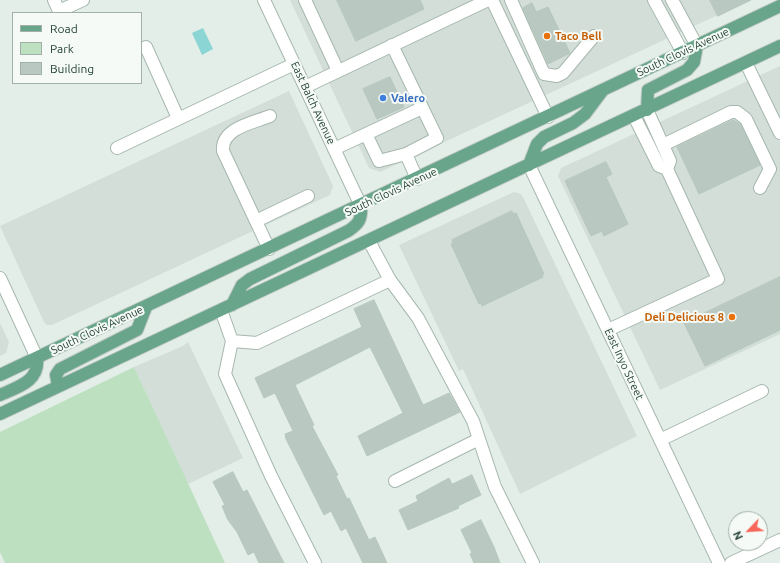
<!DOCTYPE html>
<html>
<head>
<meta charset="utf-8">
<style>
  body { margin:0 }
  #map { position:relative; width:780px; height:563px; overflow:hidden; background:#e4eee8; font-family:Ubuntu,sans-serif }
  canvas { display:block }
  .legend { position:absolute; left:12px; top:12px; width:130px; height:72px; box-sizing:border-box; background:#f5faf7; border:1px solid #a1b0a9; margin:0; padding:5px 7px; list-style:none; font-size:12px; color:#234134 }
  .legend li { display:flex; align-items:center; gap:8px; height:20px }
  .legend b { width:20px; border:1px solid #a1b0a9 }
  .north { position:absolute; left:728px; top:511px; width:40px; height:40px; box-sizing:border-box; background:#f5faf7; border:1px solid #a1b0a9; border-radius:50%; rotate:245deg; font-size:11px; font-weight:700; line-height:16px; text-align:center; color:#234134 }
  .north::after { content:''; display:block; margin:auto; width:14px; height:18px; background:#f7675a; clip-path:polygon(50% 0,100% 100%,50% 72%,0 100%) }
</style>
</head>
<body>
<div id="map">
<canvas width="780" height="563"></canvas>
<ul class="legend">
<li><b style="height:5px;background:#68a58b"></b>Road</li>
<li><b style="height:11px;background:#bde0c1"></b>Park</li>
<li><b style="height:11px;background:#b9c9c1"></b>Building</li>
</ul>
<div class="north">N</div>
</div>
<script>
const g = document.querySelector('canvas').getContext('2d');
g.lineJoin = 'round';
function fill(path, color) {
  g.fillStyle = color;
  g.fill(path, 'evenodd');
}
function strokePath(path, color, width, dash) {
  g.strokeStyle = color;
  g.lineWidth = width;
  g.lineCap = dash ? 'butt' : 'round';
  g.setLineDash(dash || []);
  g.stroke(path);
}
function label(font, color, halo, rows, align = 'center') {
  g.font = font + ' Ubuntu,sans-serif';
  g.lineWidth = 4;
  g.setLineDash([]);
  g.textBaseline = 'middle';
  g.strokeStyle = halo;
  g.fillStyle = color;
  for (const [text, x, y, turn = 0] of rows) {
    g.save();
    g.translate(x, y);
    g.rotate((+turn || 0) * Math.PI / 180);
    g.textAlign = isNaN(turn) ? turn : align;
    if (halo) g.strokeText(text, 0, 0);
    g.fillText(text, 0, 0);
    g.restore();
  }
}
const built = new Path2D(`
  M 290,0 L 750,0 L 380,172 L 369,168 Z
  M 780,66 L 780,334 L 660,390 L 558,176 L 561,168 Z
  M 289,91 L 333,186 L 330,195 L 52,325 L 47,325 L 44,322 L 0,226 Z
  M 514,192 L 521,194 L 523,197 L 637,436 L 520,494 L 463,369 L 459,371 L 399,245 Z
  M 0,323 L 9,342 L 6,353 L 0,356 Z
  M 188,342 L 243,458 L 188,484 L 134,367 L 183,346 Z`);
const green = new Path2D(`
  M 134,367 L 225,563 L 5,563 L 0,552 L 0,432 Z`);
const water = new Path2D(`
  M 203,28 L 213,49 L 202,55 L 192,33 Z`);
const building = new Path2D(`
  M 337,0 L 420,0 L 424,9 L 356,41 Z
  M 710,0 L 751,0 L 718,16 Z
  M 532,3 L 536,12 L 548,7 L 570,53 L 548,64 L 523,8 Z
  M 390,77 L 404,107 L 377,119 L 363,89 Z
  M 733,120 L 740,124 L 760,165 L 699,194 L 677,147 Z
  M 606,162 L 612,174 L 606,177 L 628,224 L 604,236 L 602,231 L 591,236 L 565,181 Z
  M 512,211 L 513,214 L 516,213 L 544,274 L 542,275 L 543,277 L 482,306 L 481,303 L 479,304 L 451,244 L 453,243 L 452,240 Z
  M 780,277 L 780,330 L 705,366 L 684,323 Z
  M 374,300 L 423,405 L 449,393 L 460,412 L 367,456 L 358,436 L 403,413 L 370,347 L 295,385 L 314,425 L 312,426 L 338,475 L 336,476 L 347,499 L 349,498 L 369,540 L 375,537 L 387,563 L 363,563 L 346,528 L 341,531 L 331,511 L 324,515 L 286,439 L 285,434 L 293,431 L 275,393 L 264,398 L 255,378 L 362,327 L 354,309 Z
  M 233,472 L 243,492 L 247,490 L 284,563 L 259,563 L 254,552 L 248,555 L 237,532 L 228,520 L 222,506 L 225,505 L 213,482 Z
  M 472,475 L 481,495 L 458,506 L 459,508 L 408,530 L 399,510 L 418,501 L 416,496 L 449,478 L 452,484 Z
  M 481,520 L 494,547 L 500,563 L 474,563 L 470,554 L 472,553 L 461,530 Z`);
const minor = new Path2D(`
  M 54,0 L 59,11 L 83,0
  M 264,0 L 361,206
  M 305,0 L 338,71
  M 492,0 L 548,117
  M 511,0 L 544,74 L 557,76 L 563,73 L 594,36
  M 654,0 L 683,53
  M 672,0 L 697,46
  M 392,45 L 437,138 L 406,154 L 417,179
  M 146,47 L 178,118
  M 746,63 L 780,133
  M 305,87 L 488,0
  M 634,116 L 659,166 L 667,169 L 670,161 L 647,110
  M 366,134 L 379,161 L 406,154
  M 663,145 L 731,112 L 737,112 L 746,119 L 770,169 L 760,188
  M 117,148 L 294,64
  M 334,149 L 422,108
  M 529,165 L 719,563
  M 256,221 L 308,196
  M 369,241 L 390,280
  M 269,249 L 223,151 C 221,128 253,123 270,116
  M 0,278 L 37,358
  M 221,310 L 232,341 L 225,374 L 271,476 L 315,563
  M 608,330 L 718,279 L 667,169
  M 232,341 L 257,343 L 390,280 L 418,318 L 473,421 L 495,487 L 533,563
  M 660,440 L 762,391
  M 395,481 L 479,439
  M 731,563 L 780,540`);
const major = new Path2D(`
  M 647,110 L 648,90 L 687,70 L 694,62 L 697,46
  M 529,165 L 537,144 L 544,137 L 573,123 L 585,114 L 603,90
  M 232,305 L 242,285 L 250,279 L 348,231 C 359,224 362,219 361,206
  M 0,375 L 780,6
  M 58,386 L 56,375 L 60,369 L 137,330 L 146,307
  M 0,395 C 18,387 40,381 37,358
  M 0,414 L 780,46`);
const markers = [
  [547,36,4,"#e8710a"],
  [383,98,4,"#3f7fe0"],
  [732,317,4,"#e8710a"]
];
const foodNames = [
  ["Taco Bell",555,36],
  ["Deli Delicious 8",724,317,"right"]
];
const streetNames = [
  ["South Clovis Avenue",683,52,-25],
  ["East Balch Avenue",313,103,65],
  ["South Clovis Avenue",391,192,-25],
  ["South Clovis Avenue",97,330,-25],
  ["East Inyo Street",624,364,65]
];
const shopNames = [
  ["Valero",391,98]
];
fill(built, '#d2ded7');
fill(green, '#bde0c1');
fill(water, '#8bd5d4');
fill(building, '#b9c9c1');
strokePath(building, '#b6c8be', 1);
strokePath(minor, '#a6b7ae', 14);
strokePath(major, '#c1cac6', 14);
strokePath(minor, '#fff', 12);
strokePath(major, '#68a58b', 12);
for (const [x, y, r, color] of markers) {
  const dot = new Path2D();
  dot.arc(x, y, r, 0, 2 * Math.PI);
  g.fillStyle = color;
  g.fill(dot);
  strokePath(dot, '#f5faf7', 1.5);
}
label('bold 11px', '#c56008', '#f5faf7', foodNames, 'left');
label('11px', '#234134', '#f5faf7', streetNames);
label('bold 11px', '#366cbe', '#f5faf7', shopNames, 'left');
</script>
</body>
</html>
